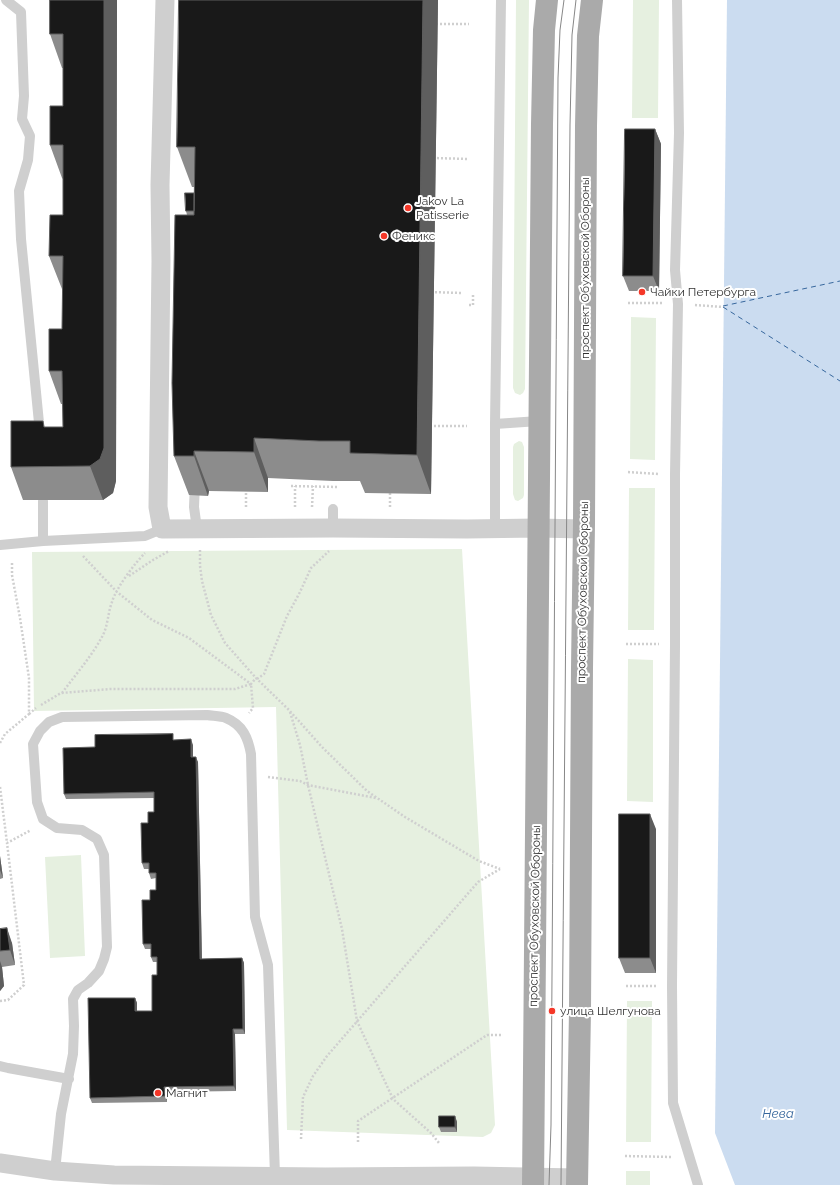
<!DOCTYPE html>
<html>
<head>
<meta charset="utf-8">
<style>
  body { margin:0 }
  canvas { display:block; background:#fff }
</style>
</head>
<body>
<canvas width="840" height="1185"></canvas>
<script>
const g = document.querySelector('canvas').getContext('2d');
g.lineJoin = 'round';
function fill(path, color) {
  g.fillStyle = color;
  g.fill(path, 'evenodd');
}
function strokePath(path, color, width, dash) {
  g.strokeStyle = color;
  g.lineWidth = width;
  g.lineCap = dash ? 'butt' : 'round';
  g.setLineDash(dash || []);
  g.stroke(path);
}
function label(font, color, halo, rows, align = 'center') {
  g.font = font + ' Raleway,sans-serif';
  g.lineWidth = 4;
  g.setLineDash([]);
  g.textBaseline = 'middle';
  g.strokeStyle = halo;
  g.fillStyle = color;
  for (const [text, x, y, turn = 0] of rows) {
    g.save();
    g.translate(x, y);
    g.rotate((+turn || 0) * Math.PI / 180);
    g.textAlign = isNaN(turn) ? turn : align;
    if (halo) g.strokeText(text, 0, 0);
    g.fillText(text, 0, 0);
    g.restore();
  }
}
const green = new Path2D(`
  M 516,0 L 529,0 L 525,389 L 523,393 L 520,395 L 515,393 L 513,388 Z
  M 633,0 L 659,0 L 658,118 L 632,118 Z
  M 631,317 L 656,318 L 655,460 L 630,459 Z
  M 519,441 L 522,442 L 524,447 L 524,495 L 523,498 L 518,501 L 515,500 L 513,494 L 513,447 L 514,444 Z
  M 629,488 L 655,488 L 654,630 L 628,630 Z
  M 462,549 L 495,1125 L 491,1133 L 483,1137 L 287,1130 L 276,707 L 34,711 L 32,552 Z
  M 628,659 L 653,660 L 653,802 L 627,801 Z
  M 81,855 L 85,956 L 50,958 L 45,857 Z
  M 627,1001 L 652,1001 L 651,1142 L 626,1142 Z
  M 626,1171 L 650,1171 L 650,1185 L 626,1185 Z`);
const water = new Path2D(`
  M 727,0 L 840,0 L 840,1185 L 735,1185 L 715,1133 Z`);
const ferry = new Path2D(`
  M 723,306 L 840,281
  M 723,307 L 840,381`);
const path = new Path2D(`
  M 436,24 L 469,24
  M 433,158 L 469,159
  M 431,292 L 461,293
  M 628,303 L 662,303
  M 469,305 L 473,305 L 473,295
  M 695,305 L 723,307
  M 430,426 L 467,426
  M 628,472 L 658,474
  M 291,486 L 337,487
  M 246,507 L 246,490
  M 295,507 L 295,486
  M 312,507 L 313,486
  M 390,507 L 390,492
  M 200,550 L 200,566 L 202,581 L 211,615 L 225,643 L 256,678 L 289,710 L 322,747 L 367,791 L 405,817 L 479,861 L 500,869
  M 83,556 L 117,592 L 152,620 L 189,638 L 251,684 L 256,678
  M 129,576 L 153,560 L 169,551
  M 626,644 L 659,644
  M 257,679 L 264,674 L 287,616 L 300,592 L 311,568 L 329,551
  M 62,693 C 76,674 92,656 103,635 C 108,625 108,612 112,602 C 116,588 135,563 145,553
  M 41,705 L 61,693 L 111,689 L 235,689 L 251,684 L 253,708 L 249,713
  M 290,712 L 300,745 L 308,785 L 342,929 L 357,1021 L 393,1099 L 431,1133 L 439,1143
  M 29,714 L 36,708
  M 0,743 L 5,734 L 29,714 L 29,678 L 20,618 L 12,575 L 12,561
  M 268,777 L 300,781 L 308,785 L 376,798
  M 0,787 L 7,843 L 31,830
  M 626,986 L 656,986
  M 0,1001 L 8,1000 L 24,985 L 7,843
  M 301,1139 L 303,1097 L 313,1076 L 327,1056 L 478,882 L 500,869
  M 358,1142 L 358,1121 L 487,1035 L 503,1035
  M 625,1156 L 672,1157`);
const lane = new Path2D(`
  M 6,0 L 21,12 L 24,96 L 22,119 L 30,136 L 28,160 L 19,191 L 21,239 L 40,433
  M 677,0 L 679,133 L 675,270 L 678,304 L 675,474 L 675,645 L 672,986 L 673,1103 L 698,1185
  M 495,424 L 539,421
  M 195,483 L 194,507 L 197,529
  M 43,501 L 43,541 L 145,536 L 162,529
  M 333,528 L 333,509
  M 495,528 L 495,424 L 501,0
  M 0,545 L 43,541
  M 0,1066 L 8,1068 L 69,1079
  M 55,1171 L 61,1114 L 73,1054 L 74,1026 L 73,999 L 78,990 L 88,983 L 99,971 L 104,959 L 107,947 L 104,855 L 97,839 L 82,830 L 57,828 L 43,819 L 37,802 L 33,744 L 40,731 L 49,722 L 62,717 L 207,715 C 213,716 221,716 226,718 C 243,725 248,738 251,754 L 255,917 L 268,965 L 275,1176`);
const street = new Path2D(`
  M 165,0 L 160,185 L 161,261 L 158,507 L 162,529 L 333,528 L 467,529 L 538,528 L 583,529
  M 0,1163 L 55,1171 L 114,1175 L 325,1177 L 474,1176 L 577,1178`);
const primary = new Path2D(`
  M 533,1185 L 542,124 L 544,30 L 547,0
  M 577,1185 L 580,1010 L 582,668 L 584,523 L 586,126 L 588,36 L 592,0`);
const tram = new Path2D(`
  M 549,1185 L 551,1125 L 558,78 L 560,30 L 564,0
  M 561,1185 L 570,125 L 572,35 L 576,0`);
const wall = new Path2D(`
  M 50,0 L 117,0 L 116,481 L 113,493 L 103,500 L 23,500 L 11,467 L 46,427 L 63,427 L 63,404 L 61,404 L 49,371 L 62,329 L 63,289 L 62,289 L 49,256 L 63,215 L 63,179 L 62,178 L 50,145 L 63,106 L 63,68 L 62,68 L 50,34 Z
  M 438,0 L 431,494 L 365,493 L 360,481 L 333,481 L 268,478 L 268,492 L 209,491 L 208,496 L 189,495 L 174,456 L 187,215 L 186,211 L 194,193 L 194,187 L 192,187 L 177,147 Z
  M 655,129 L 661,144 L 659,291 L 629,291 L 623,276 Z
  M 175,740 L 193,745 L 193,757 L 198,762 L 202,959 L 242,958 L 244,963 L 245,1034 L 235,1034 L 236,1091 L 166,1092 L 167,1102 L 92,1103 L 90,1098 L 135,998 L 137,1003 L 137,1011 L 152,1011 L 157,975 L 157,962 L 153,962 L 151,957 L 151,949 L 145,949 L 143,944 L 150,900 L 156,890 L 156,878 L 151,879 L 149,873 L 149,869 L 144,869 L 142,863 L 148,823 L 154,812 L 154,798 L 66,799 L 64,794 Z
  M 656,829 L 656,973 L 625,973 L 619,958 Z
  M 0,856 L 3,878 L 0,879 Z
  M 0,929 L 12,943 L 15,965 L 2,967 L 4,986 L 0,991 Z
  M 455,1116 L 457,1122 L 457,1132 L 441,1132 L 439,1127 Z`);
const shadedWall = new Path2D(`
  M 104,0 L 117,0 L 116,481 L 113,493 L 103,500 L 90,466 Z
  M 423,0 L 438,0 L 431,494 L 417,455 Z
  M 655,129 L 661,144 L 659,291 L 653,276 Z
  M 254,438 L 268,478 L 268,492 L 254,452 Z
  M 194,451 L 209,491 L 208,496 L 194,456 Z
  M 191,739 L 193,745 L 193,763 L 191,757 Z
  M 196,757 L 198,762 L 202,964 L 200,959 Z
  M 650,814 L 656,829 L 656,973 L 650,958 Z
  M 0,856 L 3,878 L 0,870 Z
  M 7,928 L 12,943 L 15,965 L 10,950 Z
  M 242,958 L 244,963 L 245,1034 L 243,1029 Z
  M 0,961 L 2,967 L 4,986 L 0,991 Z
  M 135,998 L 137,1003 L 137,1016 L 135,1011 Z
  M 233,1029 L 235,1034 L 236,1091 L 234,1086 Z
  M 164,1087 L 166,1092 L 167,1102 L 165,1096 Z
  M 455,1116 L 457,1122 L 457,1132 L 455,1127 Z`);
const building = new Path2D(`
  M 50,0 L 104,0 L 104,448 L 100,459 L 90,466 L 11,467 L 11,421 L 43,421 L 44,427 L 63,427 L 62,371 L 49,371 L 49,329 L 62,329 L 63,256 L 49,256 L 50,215 L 63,215 L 63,145 L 50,145 L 50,106 L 63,106 L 63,34 L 50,34 Z
  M 179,0 L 423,0 L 417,455 L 350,453 L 350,441 L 319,441 L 254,438 L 254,452 L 194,451 L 194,456 L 174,456 L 172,383 L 175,215 L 194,215 L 195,147 L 177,147 Z
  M 625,129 L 655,129 L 653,276 L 623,276 Z
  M 185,193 L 194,193 L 194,211 L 186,211 Z
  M 173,734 L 173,740 L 191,739 L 191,757 L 196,757 L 200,959 L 242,958 L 243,1029 L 233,1029 L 234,1086 L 164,1087 L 165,1096 L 90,1098 L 88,998 L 135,998 L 135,1011 L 152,1011 L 152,975 L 157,975 L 157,957 L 151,957 L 151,944 L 143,944 L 142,900 L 150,900 L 150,890 L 156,890 L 156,873 L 149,873 L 149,863 L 142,863 L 141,823 L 148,823 L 148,812 L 154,812 L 154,792 L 64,794 L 63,748 L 95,747 L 95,735 Z
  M 619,814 L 650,814 L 650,958 L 619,958 Z
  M 7,928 L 10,950 L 0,951 L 0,929 Z
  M 439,1116 L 455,1116 L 455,1127 L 439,1127 Z`);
const markers = [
  [408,208,4,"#f53728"],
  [384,236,4,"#f53728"],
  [642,292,4,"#f53728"],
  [552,1011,4,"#f53728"],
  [158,1093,4,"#f53728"]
];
const poiNames = [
  ["Jakov La",416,201],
  ["Patisserie",416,215],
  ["Феникс",392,236],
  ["Чайки Петербурга",650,292],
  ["улица Шелгунова",560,1011],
  ["Магнит",166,1093]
];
const streetNames = [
  ["проспект Обуховской Обороны",585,268,-90],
  ["проспект Обуховской Обороны",583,592,-89],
  ["проспект Обуховской Обороны",535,916,-89]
];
const waterNames = [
  ["Нева",778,1114]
];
fill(green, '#e6f0e0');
fill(water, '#cbdcf0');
strokePath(ferry, '#37679d', 1, [5, 4]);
strokePath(path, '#cfcfcf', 2.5, [2, 2]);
strokePath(lane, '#cfcfcf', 10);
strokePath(street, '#cfcfcf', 19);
strokePath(primary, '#aaa', 22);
strokePath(tram, '#878787', 1);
fill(wall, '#8c8c8c');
fill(shadedWall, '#5e5e5e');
fill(building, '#191919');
strokePath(building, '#5e5e5e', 1);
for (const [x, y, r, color] of markers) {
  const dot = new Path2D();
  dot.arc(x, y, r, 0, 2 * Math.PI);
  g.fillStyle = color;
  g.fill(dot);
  strokePath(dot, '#fff', 1.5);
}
label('12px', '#323232', '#fff', poiNames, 'left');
label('12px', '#323232', '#fff', streetNames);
label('italic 13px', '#37679d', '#fff', waterNames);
</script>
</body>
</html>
